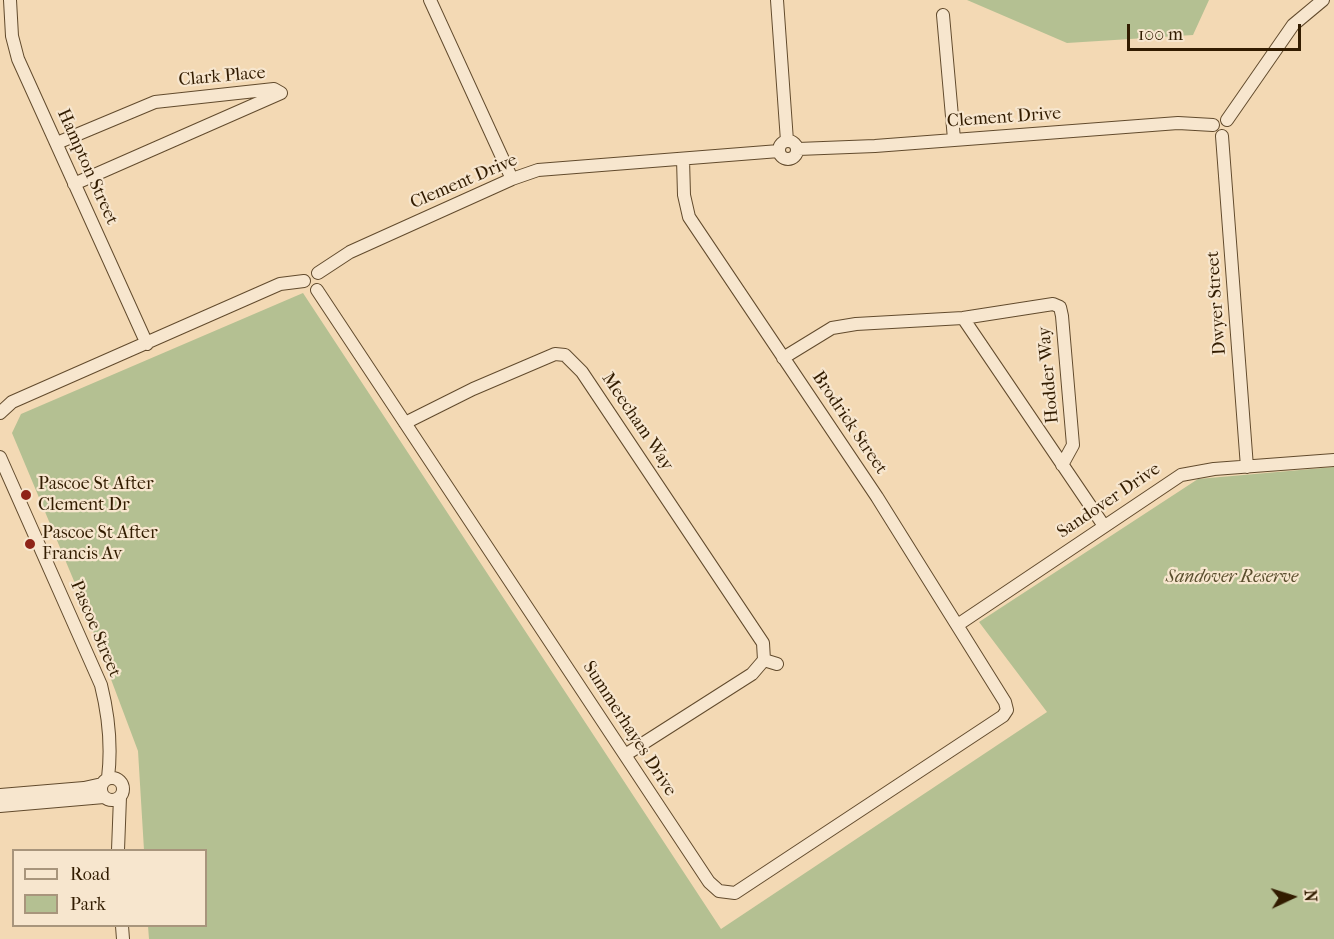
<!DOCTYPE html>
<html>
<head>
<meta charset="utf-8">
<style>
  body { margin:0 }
  #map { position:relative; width:1334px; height:939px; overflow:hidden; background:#f3d9b4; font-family:"IM FELL French Canon",serif }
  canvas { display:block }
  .legend { position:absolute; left:12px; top:849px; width:195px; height:78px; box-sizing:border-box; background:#f7e6ce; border:2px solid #a8957c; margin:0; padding:8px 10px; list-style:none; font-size:18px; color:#321c00 }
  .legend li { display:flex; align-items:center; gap:12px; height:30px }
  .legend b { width:30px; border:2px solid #a8957c }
  .north { position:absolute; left:1262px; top:867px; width:60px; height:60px; -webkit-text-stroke:4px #f7e6ce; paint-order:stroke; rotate:86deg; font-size:16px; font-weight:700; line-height:24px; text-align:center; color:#321c00 }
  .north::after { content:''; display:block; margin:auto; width:21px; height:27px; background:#321c00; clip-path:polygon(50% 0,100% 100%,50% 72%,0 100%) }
  .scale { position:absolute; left:1127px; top:24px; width:174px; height:27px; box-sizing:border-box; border:3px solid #321c00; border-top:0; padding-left:8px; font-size:18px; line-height:21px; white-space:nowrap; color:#321c00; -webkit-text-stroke:4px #f7e6ce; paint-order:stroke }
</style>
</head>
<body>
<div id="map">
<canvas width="1334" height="939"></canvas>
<ul class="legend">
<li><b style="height:8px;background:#f7e6ce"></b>Road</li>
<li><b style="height:16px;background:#b4c092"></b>Park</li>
</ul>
<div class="north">N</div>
<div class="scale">100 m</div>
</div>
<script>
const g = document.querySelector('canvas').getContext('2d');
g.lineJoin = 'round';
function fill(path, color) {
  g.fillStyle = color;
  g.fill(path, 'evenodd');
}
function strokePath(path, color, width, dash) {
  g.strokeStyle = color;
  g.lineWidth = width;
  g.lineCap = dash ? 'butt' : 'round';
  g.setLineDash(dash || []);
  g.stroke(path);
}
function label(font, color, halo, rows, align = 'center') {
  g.font = font + ' "IM FELL French Canon",serif';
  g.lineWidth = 4.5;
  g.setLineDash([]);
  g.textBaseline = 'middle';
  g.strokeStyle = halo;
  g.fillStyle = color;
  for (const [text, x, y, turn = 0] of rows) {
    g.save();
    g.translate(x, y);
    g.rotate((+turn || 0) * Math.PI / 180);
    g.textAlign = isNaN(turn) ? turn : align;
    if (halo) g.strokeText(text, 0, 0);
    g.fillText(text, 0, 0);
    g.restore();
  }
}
const green = new Path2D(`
  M 967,0 L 1209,0 L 1193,35 L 1067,43 Z
  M 303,293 L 721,929 L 1047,712 L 979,622 L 1198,479 L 1334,467 L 1334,939 L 149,939 L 148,926 L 206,926 L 206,850 L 144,850 L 138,751 L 74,581 L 12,433 L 21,414 Z`);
const minor = new Path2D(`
  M 10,0 L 12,36 L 18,59 L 147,344
  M 430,0 L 512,179
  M 777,0 L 787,141
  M 943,15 L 954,139
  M 1227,120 L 1293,25 L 1323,0
  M 1222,136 L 1247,467
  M779 150a9 9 0 1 1 18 0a9 9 0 1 1-18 0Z
  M 57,143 L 155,102 L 274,89 L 281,93
  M 798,149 L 875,146 L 1178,123 L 1213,125
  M 74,184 L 281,93
  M 318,273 L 350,252 L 512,179 L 538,170 L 779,151
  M 317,290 L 709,882 L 719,891 L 735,893 L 1003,716 L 1007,710 L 1005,702 L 877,497 L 689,217 L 684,195 L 683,159
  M 963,318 L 1104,526
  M 783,358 L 832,328 L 856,324 L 963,318 L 1053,304 L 1060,307 L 1062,316 L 1073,445 L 1062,465
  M 0,413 L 12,402 L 280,284 L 304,281
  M 405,423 L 473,389 L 555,354 L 565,355 L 582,372 L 763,643 L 764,660 L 752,674 L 625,755
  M 0,457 L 101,685 C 109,717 112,745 108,778
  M 959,624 L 1181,475 L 1214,469 L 1334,460
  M 764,660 L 777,664
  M101 789a11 11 0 1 1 22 0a11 11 0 1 1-22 0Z
  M 0,795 L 84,788 L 102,784
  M 0,806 L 104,797
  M 118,850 L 120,797
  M 122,926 L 123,939`);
const markers = [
  [26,495,6,"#8f2418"],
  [30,544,6,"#8f2418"]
];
const streetNames = [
  ["Clark Place",222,77,-5],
  ["Clement Drive",1004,118,-4],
  ["Hampton Street",87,167,66],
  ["Clement Drive",464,182,-23],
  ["Dwyer Street",1217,303,-94],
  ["Hodder Way",1049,375,-95],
  ["Meecham Way",637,422,56],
  ["Brodrick Street",849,423,56],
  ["Sandover Drive",1109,501,-34],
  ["Pascoe Street",95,629,67],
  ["Summerhayes Drive",629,729,57]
];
const poiNames = [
  ["Pascoe St After",38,485],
  ["Clement Dr",38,506],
  ["Pascoe St After",42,534],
  ["Francis Av",42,555]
];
const parkNames = [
  ["Sandover Reserve",1232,578]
];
fill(green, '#b4c092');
strokePath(minor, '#624b2d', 14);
strokePath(minor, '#f7e6ce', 12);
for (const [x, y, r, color] of markers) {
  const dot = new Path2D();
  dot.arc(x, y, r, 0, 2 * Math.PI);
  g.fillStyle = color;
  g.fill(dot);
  strokePath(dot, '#f7e6ce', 2);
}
label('18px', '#321c00', '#f7e6ce', streetNames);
label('18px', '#321c00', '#f7e6ce', poiNames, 'left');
label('italic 18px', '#594d2c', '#f7e6ce', parkNames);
</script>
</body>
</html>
